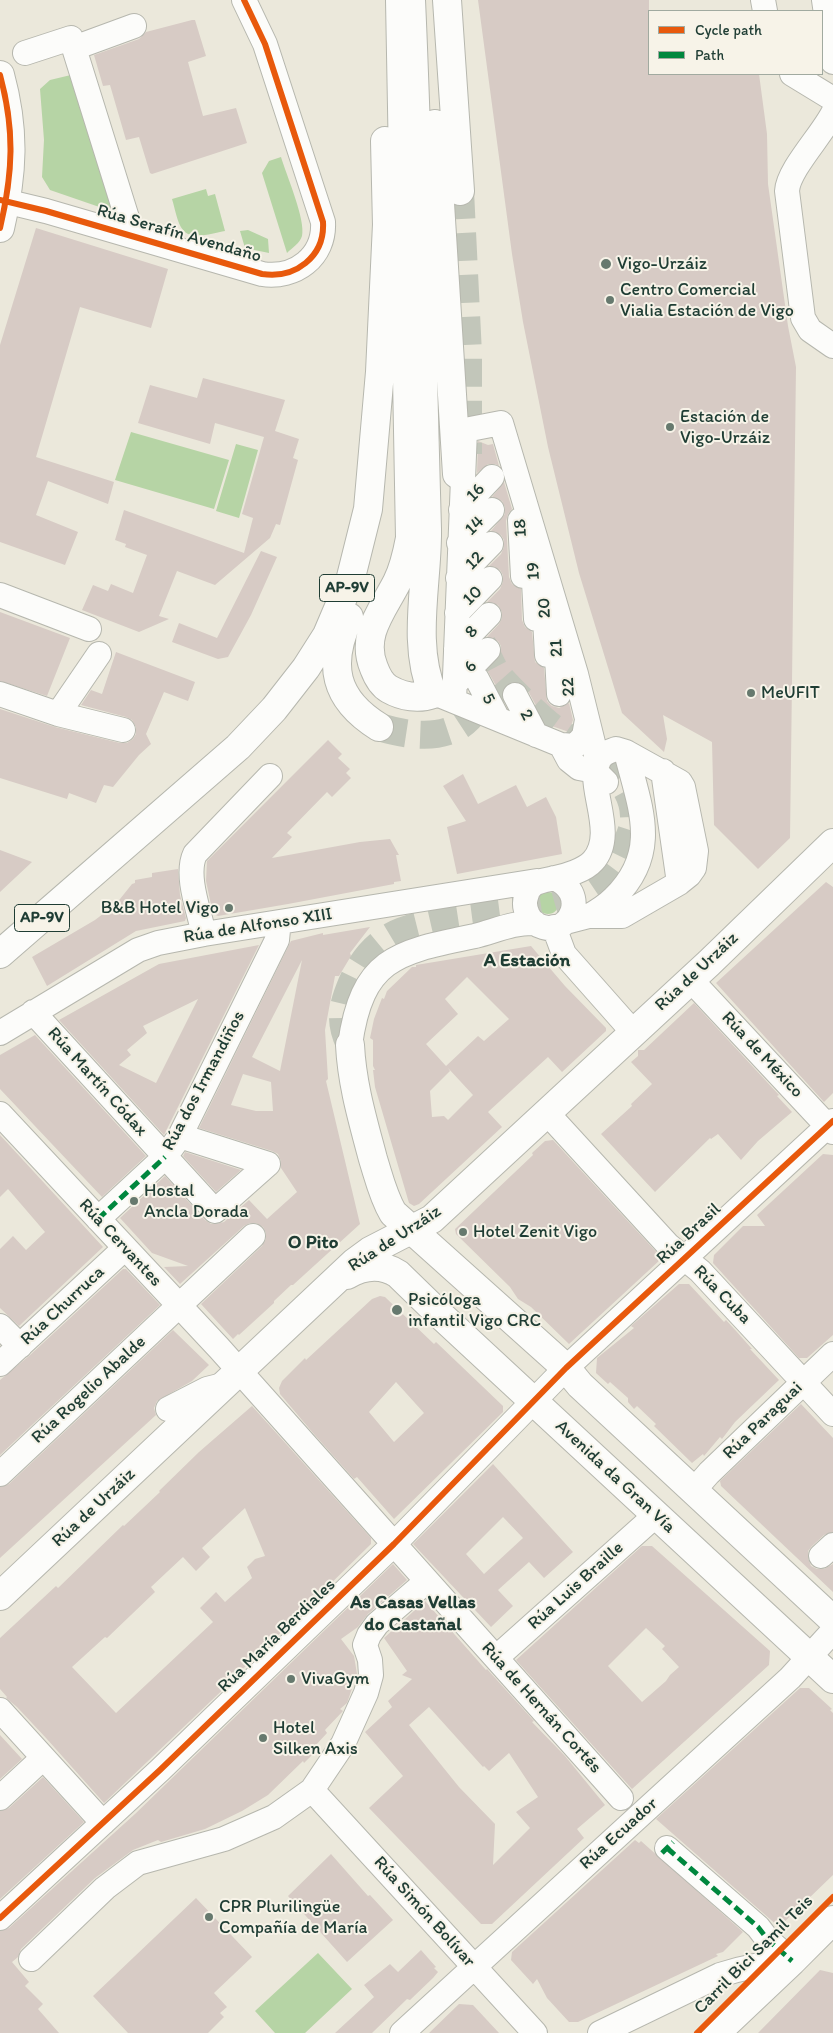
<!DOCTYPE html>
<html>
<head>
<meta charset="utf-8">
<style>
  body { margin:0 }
  #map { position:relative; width:833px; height:2033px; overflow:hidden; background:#ebe8db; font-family:Itim,sans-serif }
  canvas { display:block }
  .legend { position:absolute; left:648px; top:10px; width:175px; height:65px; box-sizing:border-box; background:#f7f3e8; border:1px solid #a1aaa0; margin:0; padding:6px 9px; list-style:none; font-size:15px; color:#1f3d34 }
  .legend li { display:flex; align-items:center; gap:10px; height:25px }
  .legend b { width:25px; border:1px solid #a1aaa0 }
</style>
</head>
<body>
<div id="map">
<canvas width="833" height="2033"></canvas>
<ul class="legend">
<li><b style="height:6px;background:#e8590c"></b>Cycle path</li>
<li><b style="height:6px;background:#00873e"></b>Path</li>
</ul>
</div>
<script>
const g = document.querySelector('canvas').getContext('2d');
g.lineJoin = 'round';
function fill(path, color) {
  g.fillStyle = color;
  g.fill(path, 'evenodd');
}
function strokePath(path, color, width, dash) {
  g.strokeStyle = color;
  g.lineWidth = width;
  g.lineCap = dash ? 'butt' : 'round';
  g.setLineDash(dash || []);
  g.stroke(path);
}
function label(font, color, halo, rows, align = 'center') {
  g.font = font + ' Itim,sans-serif';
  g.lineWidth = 4;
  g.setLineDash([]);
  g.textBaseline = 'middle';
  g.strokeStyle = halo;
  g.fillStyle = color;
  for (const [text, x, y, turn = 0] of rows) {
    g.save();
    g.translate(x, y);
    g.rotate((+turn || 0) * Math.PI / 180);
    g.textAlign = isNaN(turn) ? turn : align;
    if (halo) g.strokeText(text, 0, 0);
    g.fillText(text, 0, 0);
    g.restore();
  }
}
const green = new Path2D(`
  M 75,74 L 115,206 L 111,211 L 50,190 L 42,177 L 44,140 L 40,89 L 50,80 Z
  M 281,157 C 286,174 306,220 302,236 C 300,243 292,248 287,253 L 262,173 L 269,161 Z
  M 206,189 L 208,196 L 215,194 L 225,231 C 213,233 192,241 183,230 C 177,223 175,208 172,199 Z
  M 248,230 L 268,239 L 269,253 L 245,248 L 240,231 Z
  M 131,432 L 229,460 L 214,509 L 115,480 Z
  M 236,444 L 258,450 L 239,518 L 216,511 Z
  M537 903a11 11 0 1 1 22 0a11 11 0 1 1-22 0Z
  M 318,1953 L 352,1989 L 305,2033 L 275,2033 L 255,2011 Z`);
const building = new Path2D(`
  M 478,0 L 649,0 L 649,74 L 759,74 L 767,134 L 768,184 L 788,326 L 796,367 L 790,838 L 758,869 L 714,825 L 712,742 L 663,715 L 667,739 L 664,752 L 622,713 L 579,573 L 548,447 L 523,322 L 512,254 Z
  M 192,20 L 195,20 L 206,56 L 188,62 L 203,116 L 236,108 L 247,143 L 152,174 L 150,173 L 139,137 L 126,140 L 110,85 L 103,86 L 94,55 L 139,39 L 146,32 Z
  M 36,228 L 168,269 L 151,328 L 80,307 L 36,457 L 114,482 L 108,504 L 48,481 L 36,515 L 78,532 L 65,565 L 0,542 L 0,345 Z
  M 203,378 L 285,400 L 275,431 L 299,439 L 293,458 L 298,460 L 280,525 L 276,524 L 270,538 L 215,585 L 177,571 L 159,616 L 169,619 L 139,632 L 82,610 L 93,585 L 108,591 L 111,584 L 133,593 L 147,555 L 125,547 L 126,544 L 115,540 L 124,510 L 244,553 L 253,518 L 242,514 L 264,437 L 215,423 L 210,444 L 138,423 L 150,385 L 197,398 Z
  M 478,441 L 488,445 L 493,444 L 499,466 L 495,464 L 488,464 L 477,473 Z
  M 504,482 L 512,509 L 508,514 L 506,521 L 509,577 L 512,584 L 521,589 L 522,620 L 525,627 L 532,632 L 535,662 L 544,668 L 547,701 L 552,706 L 559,708 L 569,703 L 573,720 L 569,732 L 546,724 L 527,689 L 522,683 L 515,681 L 508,683 L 503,688 L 502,696 L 487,670 L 498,660 L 501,653 L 501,646 L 498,641 L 487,637 L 499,624 L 502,618 L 502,612 L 498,605 L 487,602 L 500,589 L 503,582 L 503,575 L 500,570 L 489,566 L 501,554 L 504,547 L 504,540 L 501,535 L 491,531 L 505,514 L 505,507 L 502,501 L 492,497 Z
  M 261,551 L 277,557 L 251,615 L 228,657 L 218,659 L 172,642 L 179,623 L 217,638 Z
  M 0,612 L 70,638 L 47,696 L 0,681 Z
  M 116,652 L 195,682 L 188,701 L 164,692 L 146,734 L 151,744 L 139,755 L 113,787 L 104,785 L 96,803 L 69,793 L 67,799 L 0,778 L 0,709 L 55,727 L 120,743 L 127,743 L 133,739 L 136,734 L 136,727 L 132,720 L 126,717 L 81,705 L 91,690 L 102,694 Z
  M 328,740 L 342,754 L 338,758 L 350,769 L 346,773 L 351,778 L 332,797 L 327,792 L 287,833 L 292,837 L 272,858 L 360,842 L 390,839 L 399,855 L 396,855 L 401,881 L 394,882 L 394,884 L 288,904 L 218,916 L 213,914 L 206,881 L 207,861 Z
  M 463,774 L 478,804 L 516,785 L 527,807 L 546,797 L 556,817 L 562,854 L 457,874 L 447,827 L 466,821 L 443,786 Z
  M 0,850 L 32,862 L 0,892 Z
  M 178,869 L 180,895 L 186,918 L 185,921 L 136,931 L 47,986 L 32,957 L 95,920 L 116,904 L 132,884 L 135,883 L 135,880 L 152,877 L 152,873 Z
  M 826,882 L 833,887 L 833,1093 L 824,1102 L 716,983 Z
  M 370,927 L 350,953 L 351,956 L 339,976 L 335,976 L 325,1030 L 328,1079 L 326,1081 L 360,1224 L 293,1285 L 291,1285 L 274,1301 L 274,1303 L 239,1335 L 238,1334 L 233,1339 L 201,1304 L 262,1246 L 266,1239 L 266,1233 L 263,1227 L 256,1223 L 250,1223 L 244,1226 L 180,1284 L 164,1267 L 188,1266 L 152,1253 L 120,1218 L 165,1176 L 205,1220 L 211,1224 L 217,1224 L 224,1222 L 249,1200 L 267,1219 L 297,1192 L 281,1168 L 281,1161 L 278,1154 L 272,1151 L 199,1128 L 291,941 L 323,933 L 323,935 ZM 302,960 L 280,1071 L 252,1057 ZM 243,1074 L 271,1082 L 273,1111 L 256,1111 L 231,1105 Z
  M 259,945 L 164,1135 L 59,1020 L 159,964 ZM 198,999 L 156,1083 L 119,1065 L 131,1055 L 127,1050 L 147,1033 L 143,1026 Z
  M 531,946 L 565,986 L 606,1028 L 606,1031 L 562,1072 L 548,1057 L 488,1112 L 502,1127 L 419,1204 L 414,1206 L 409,1203 L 375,1087 L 373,1070 L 375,1070 L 373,1066 L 373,1040 L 370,1038 L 374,1019 L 382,998 L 384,999 L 387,991 L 412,967 L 416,967 L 416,965 ZM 467,977 L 509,1019 L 484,1041 L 478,1036 L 446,1066 L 426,1044 L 458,1014 L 445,999 ZM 448,1068 L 473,1095 L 448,1120 L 444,1116 L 432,1117 L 430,1091 L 450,1071 Z
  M 694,1003 L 779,1095 L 777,1096 L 792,1112 L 758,1141 L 741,1160 L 718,1134 L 711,1139 L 710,1138 L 655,1192 L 601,1134 L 632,1106 L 631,1104 L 652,1084 L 631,1062 L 638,1056 L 638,1050 L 644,1050 Z
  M 35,1035 L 146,1156 L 102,1197 L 0,1089 L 0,1055 Z
  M 0,1135 L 103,1247 L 19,1326 L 0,1308 L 0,1249 L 13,1236 L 26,1250 L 45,1232 L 8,1189 L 0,1197 Z
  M 553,1140 L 660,1256 L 660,1260 L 569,1344 L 531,1307 L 518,1299 L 510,1287 L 456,1234 L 455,1229 L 533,1155 L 532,1153 L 545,1141 Z
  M 185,1152 L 241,1170 L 216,1192 L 183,1156 Z
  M 823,1154 L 833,1155 L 833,1335 L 807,1358 L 799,1358 L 713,1263 L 714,1255 L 743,1226 L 765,1226 L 757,1215 Z
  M 123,1269 L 126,1269 L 160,1305 L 0,1455 L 0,1380 L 29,1356 Z
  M 679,1284 L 689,1284 L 724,1322 L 726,1320 L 737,1332 L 752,1349 L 750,1349 L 779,1380 L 735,1422 L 722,1439 L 720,1437 L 704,1456 L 703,1454 L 692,1463 L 654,1426 L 656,1424 L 637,1406 L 634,1409 L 628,1402 L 628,1398 L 610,1382 L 608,1384 L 596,1373 L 597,1358 L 634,1328 L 631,1326 Z
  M 380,1296 L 385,1297 L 434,1344 L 436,1342 L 503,1406 L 503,1412 L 394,1519 L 357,1477 L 354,1479 L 313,1433 L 280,1394 L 279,1388 L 282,1381 L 305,1358 L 306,1360 L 372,1299 ZM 396,1382 L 424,1413 L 394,1442 L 369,1412 Z
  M 173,1330 L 209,1365 L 192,1381 L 157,1401 L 154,1408 L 156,1415 L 0,1558 L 0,1487 L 9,1484 Z
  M 801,1404 L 833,1438 L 833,1532 L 824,1535 L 812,1546 L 808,1551 L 808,1558 L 811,1566 L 817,1569 L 824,1569 L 833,1564 L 833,1592 L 721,1486 L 720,1481 Z
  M 252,1406 L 371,1538 L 371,1544 L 262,1651 L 264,1651 L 233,1677 L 233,1680 L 104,1803 L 46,1738 L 17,1707 L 6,1698 L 7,1697 L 0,1689 L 0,1638 L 56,1586 L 58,1588 L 123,1525 L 124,1526 L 160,1492 L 159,1491 L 199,1452 ZM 245,1508 L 265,1556 L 255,1559 L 247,1567 L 252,1578 L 225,1602 L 216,1592 L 200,1608 L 213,1622 L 116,1713 L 72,1667 L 105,1637 L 107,1638 L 155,1592 L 151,1587 L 183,1557 L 196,1571 L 210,1557 L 202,1548 Z
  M 493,1464 L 573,1552 L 544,1578 L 529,1562 L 498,1590 L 513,1606 L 491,1627 L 413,1544 ZM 503,1517 L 523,1538 L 484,1574 L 466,1554 Z
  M 642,1546 L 652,1546 L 770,1651 L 769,1665 L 632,1789 L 516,1660 ZM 646,1628 L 665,1646 L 662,1649 L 679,1667 L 670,1675 L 666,1681 L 642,1702 L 608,1666 Z
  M 393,1564 L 407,1580 L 368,1614 L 358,1627 L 341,1639 L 354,1656 L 357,1674 L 347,1703 L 340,1709 L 343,1711 L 325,1730 L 327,1733 L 315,1746 L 318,1749 L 304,1763 L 303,1761 L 268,1795 L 242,1811 L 205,1829 L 161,1842 L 158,1840 L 133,1850 L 95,1878 L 21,1949 L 18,1957 L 12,1962 L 29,1982 L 25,1986 L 43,2004 L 38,2009 L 59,2033 L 0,2033 L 0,1931 L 9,1928 L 135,1814 Z
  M 425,1601 L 486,1670 L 487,1669 L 534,1721 L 532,1722 L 565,1756 L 605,1805 L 577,1829 L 584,1838 L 492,1924 L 481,1924 L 369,1808 L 403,1776 L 365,1732 L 392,1707 L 388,1701 L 412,1679 L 402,1675 L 407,1671 L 384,1638 ZM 429,1707 L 483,1767 L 484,1766 L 489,1771 L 509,1753 L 538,1797 L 516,1812 L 530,1828 L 493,1865 L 495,1824 L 459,1787 L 409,1725 Z
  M 800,1688 L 809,1688 L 832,1709 L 830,1710 L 833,1713 L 833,1875 L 779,1927 L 656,1819 Z
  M 0,1735 L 22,1759 L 0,1779 Z
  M 43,1777 L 84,1822 L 0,1899 L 0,1811 L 9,1808 Z
  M 635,1840 L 639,1843 L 641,1841 L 743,1932 L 723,1952 L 716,1954 L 718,1956 L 578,2022 L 569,2022 L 547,1998 L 537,1979 L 533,1984 L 511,1960 L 512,1952 Z
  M 331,1854 L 368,1896 L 370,1895 L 393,1920 L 347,1962 L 288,1896 Z
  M 196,1898 L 252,1957 L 214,1993 L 227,2007 L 220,2013 L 224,2017 L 208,2033 L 128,2033 L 93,1996 Z
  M 421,1950 L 436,1967 L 434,1968 L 438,1972 L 433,1978 L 410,2000 L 407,1999 L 372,2033 L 335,2033 L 374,1997 L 364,1985 L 390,1964 L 398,1972 Z
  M 820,1970 L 833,1973 L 833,2033 L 758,2033 Z
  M 459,2004 L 473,2005 L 499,2033 L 429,2033 Z`);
const highwayTunnel = new Path2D(`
  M 460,191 L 468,354 L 468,454
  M 379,727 C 412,737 455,743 476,709 C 481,702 486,696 487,688
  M 350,1045 C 339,1021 342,1007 352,983 C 360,965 370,950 387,939 C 401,929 420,926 437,922 C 474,915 512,912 550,906 C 581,898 610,883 623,852 C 627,842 635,827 634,816 C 633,773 582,749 552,727 C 539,717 504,684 495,671 C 488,658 482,643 476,629`);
const minor = new Path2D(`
  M 763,0 L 765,11
  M 824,0 L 833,62
  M 74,48 L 128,221
  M 25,53 L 71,38 L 74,48 L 134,26
  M 792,74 L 833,99
  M 833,113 C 822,135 788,170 787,191 L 803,318 L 810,330 L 833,346
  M 0,200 L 46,211 L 262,274 C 295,279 325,257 323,222 L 265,44 L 244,0
  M 461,510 L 492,477
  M 520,520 L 523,576
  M 459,543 L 492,510
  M 533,563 L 536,619
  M 458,578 L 491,544
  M 0,595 L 89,629
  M 544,601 L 547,655
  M 457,613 L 490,579
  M 556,638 L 559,694
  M 456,649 L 489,615
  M 477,679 L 498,719
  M 455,684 L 488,650
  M 0,694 L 58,714 L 123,730
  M 439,695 L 561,745 L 575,746 L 584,736 L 587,720
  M 515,695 L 536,735
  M 454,701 L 465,430 L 501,423 L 576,674 L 598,763
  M 58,714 L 99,654
  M 561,745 L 569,760 L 579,768 L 595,771 L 606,782
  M 663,771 L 679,883
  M 554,878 C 589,892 572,936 543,927 C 536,925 531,921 528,915 C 525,909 524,903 526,897 C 529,881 542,881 555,878 C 566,876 585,870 593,861 C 620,831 580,778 602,756 C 606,752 611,751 616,749 L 626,752 L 680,782 L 683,787 L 696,851 L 694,868 L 689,875 L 679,883 L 622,916 L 589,916 L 566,922
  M 589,916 C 598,911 607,905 614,898 C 661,852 640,808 626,752
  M 554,927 L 564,954 L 633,1032
  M 204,934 C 199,911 185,875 195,854 L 270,776
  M 690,979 L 833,1132
  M 33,1012 L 215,1211 L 268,1164
  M 0,1033 L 138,950 L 158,943 L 204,934 L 537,881
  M 350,1045 C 362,957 398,952 475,936 C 495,931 514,922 535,923
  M 547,1113 L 668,1245 L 700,1271 L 833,1414
  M 0,1114 L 219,1348 L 621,1798
  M 180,1136 L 268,1164
  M 98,1219 L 165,1157 L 180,1136 L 277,940 L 278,930 L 275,924
  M 0,1326 L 20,1346
  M 0,1364 L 125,1248
  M 168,1409 L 207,1389 L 223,1385
  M 0,1474 L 253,1236
  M 694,1490 L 709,1473 L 833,1354
  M 821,1556 L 833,1545
  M 497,1657 L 656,1515
  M 0,1710 L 103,1823
  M 312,1790 L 535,2033
  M 0,1798 L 43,1758
  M 667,1848 L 758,1927 L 768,1940 L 792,1961
  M 0,1918 L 160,1770 L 394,1544 L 566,1368 L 833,1121
  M 31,1959 L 105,1888 L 138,1863 L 224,1839 L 274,1817 L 312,1790 L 343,1744 L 366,1693 L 371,1675 L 370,1660 L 365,1645 L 369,1635 L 377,1624 L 427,1581
  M 402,2033 L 790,1678 L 833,1631
  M 600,2033 L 720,1975 C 744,1967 767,1963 792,1961`);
const major = new Path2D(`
  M 0,75 C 15,130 13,173 0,228
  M 350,1045 C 352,1085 363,1121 373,1159 C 379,1178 383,1196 393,1213 L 566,1368 L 580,1385 L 833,1620
  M 347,1275 C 364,1265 381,1263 398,1274 L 434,1309 L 833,1679
  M 0,1596 L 355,1262 L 370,1251 L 432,1219 L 709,963 L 833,843
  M 716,2033 L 792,1961 L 833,1920`);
const highway = new Path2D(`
  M 400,0 L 410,538 C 407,554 404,568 397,582 C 383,610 360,635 374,668 C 377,676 382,685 389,689 C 403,697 419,699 433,694 C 411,644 428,581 427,529 C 422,353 419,176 411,0
  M 447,0 L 460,191
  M 435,124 L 457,474
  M 385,141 L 387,226
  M 349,617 C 327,665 334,699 379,727
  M 0,954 L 238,747 L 274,709 L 306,668 L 327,635 L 350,581 L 368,509 L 380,372 L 387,224`);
const quiet = new Path2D(`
  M 98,1219 L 165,1157
  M 667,1848 L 758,1927 L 768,1940 L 792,1961
  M 662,1853 L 673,1842`);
const cycleway = new Path2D(`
  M 0,75 C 15,130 13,173 0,228
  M 0,200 L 46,211 L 262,274 C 295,279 325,257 323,222 L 265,44 L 244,0
  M 0,1918 L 160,1770 L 394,1544 L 566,1368 L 833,1121
  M 697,2033 L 833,1897`);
const markers = [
  [606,264,6,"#66796e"],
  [610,300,5,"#66796e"],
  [670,427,5,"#66796e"],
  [751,693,5,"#66796e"],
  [229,908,5,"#66796e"],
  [134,1201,5,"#66796e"],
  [463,1232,5,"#66796e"],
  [397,1310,6,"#66796e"],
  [291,1679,5,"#66796e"],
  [263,1738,5,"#66796e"],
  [209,1917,5,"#66796e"]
];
const shields = [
  [347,588,55],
  [42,918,55]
];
const shieldNames = [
  ["AP-9V",347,588],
  ["AP-9V",42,918]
];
const streetNames = [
  ["Rúa Serafín Avendaño",179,234,16],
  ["16",476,493,-46],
  ["14",475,526,-45],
  ["18",521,528,-93],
  ["12",475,561,-46],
  ["19",534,571,-93],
  ["10",473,596,-45],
  ["20",545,608,-93],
  ["8",472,632,-46],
  ["21",557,648,-93],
  ["6",471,667,-46],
  ["22",569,687,-93],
  ["5",488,699,62],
  ["2",526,715,62],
  ["Rúa de Alfonso XIII",258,926,-9],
  ["Rúa de Urzáiz",697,972,-43],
  ["Rúa de México",762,1055,47],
  ["Rúa dos Irmandiños",204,1081,-62],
  ["Rúa Martín Códax",97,1082,48],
  ["Rúa Brasil",689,1234,-43],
  ["Rúa de Urzáiz",395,1239,-33],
  ["Rúa Cervantes",120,1243,47],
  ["Rúa Cuba",722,1295,46],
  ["Rúa Churruca",63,1306,-43],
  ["Rúa Rogelio Abalde",89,1390,-43],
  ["Rúa Paraguai",763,1421,-44],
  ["Avenida da Gran Vía",615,1477,43],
  ["Rúa de Urzáiz",94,1508,-43],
  ["Rúa Luis Braille",576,1586,-42],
  ["Rúa María Berdiales",277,1636,-44],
  ["Rúa de Hernán Cortés",541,1708,48],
  ["Rúa Ecuador",619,1834,-42],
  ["Rúa Simón Bolívar",424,1912,48],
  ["Carril Bici Samil Teis",754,1955,-45]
];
const poiNames = [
  ["Vigo-Urzáiz",617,264],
  ["Centro Comercial",620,290],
  ["Vialia Estación de Vigo",620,311],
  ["Estación de",680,417],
  ["Vigo-Urzáiz",680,438],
  ["MeUFIT",761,693],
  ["B&B Hotel Vigo",219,908,"right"],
  ["Hostal",144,1191],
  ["Ancla Dorada",144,1212],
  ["Hotel Zenit Vigo",473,1232],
  ["Psicóloga",408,1300],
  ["infantil Vigo CRC",408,1321],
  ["VivaGym",301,1679],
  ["Hotel",273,1728],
  ["Silken Axis",273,1749],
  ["CPR Plurilingüe",219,1907],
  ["Compañía de María",219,1928]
];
const neighbourhoodNames = [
  ["A Estación",527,961],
  ["O Pito",313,1243],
  ["As Casas Vellas",413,1603],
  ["do Castañal",413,1625]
];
fill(green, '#b6d4a5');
fill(building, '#d7cbc5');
strokePath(highwayTunnel, '#c2c6ba', 28, [28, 14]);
strokePath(minor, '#b6b7ae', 26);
strokePath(major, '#b6b7ae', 30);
strokePath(highway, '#b6b7ae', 30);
strokePath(minor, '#fcfcfa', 24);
strokePath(major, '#fcfcfa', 28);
strokePath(highway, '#fcfcfa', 28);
strokePath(quiet, '#00873e', 5, [10, 5]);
strokePath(cycleway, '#e8590c', 6);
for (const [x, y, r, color] of markers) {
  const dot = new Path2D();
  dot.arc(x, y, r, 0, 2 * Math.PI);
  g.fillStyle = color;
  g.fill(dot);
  strokePath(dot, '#f7f3e8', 2);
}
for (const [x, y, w] of shields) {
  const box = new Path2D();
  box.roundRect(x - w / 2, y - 13.5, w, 27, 4);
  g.fillStyle = '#f7f3e8';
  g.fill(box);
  strokePath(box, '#1f3d34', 1);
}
label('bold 16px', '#1f3d34', null, shieldNames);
label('18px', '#1f3d34', '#f7f3e8', streetNames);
label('18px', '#1f3d34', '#f7f3e8', poiNames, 'left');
label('bold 19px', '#1f3d34', '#f7f3e8', neighbourhoodNames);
</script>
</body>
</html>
